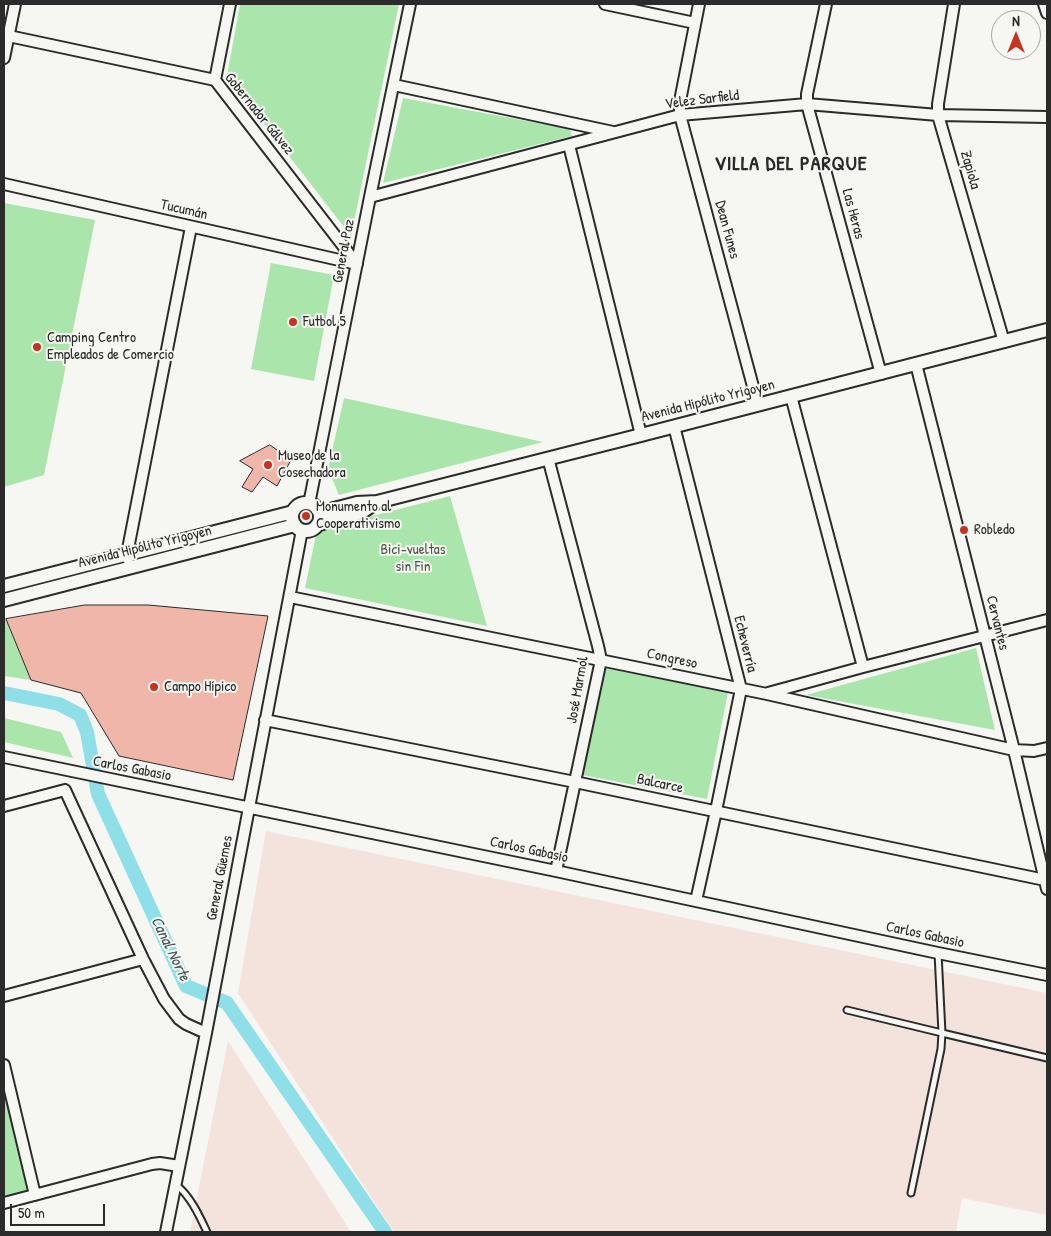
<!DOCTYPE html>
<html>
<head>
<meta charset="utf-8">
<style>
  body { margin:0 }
  #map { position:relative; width:1051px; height:1236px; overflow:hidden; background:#f6f6f2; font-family:"Patrick Hand",sans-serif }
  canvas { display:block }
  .frame { position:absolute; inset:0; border:5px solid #2b2b2b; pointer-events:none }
  .north { position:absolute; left:991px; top:10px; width:50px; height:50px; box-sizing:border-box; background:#f6f6f2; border:1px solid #a5a5a2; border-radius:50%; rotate:0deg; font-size:14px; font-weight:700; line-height:20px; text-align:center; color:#2b2b2b }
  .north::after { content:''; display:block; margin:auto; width:18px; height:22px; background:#c8321e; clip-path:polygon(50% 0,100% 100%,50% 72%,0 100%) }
  .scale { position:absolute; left:10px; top:1204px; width:95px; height:22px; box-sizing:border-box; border:2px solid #2b2b2b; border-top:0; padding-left:6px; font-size:15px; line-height:18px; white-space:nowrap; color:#2b2b2b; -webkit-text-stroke:4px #f6f6f2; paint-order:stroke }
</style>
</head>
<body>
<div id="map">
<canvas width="1051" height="1236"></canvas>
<div class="frame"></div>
<div class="north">N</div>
<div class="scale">50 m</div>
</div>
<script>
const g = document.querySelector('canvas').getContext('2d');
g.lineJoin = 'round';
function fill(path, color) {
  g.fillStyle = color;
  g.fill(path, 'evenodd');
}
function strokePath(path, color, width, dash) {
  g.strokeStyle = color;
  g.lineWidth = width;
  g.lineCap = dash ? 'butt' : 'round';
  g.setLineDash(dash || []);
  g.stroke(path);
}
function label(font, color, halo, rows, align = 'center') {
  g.font = font + ' "Patrick Hand",sans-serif';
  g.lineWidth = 4;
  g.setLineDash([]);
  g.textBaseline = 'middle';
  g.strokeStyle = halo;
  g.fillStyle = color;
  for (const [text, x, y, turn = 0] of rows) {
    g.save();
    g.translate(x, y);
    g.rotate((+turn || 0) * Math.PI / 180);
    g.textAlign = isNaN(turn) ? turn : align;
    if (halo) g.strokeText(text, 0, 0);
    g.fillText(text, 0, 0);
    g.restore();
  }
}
const built = new Path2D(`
  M 266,831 L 1047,993 L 1047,1215 L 962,1198 L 956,1232 L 394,1232 L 238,993 Z
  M 228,1041 L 351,1232 L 190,1232 Z`);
const green = new Path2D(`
  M 240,4 L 399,4 L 351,236 L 227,76 Z
  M 403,98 L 570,129 L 572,136 L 383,183 Z
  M 4,203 L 95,220 L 44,475 L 4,487 Z
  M 271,263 L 334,275 L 314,381 L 251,369 Z
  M 344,398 L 543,442 L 339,495 L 328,469 Z
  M 450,496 L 487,626 L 305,588 L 317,530 Z
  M 6,619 L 31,680 L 4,676 L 4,620 Z
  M 976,648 L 995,730 L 806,695 Z
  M 603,668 L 728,692 L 707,799 L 582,775 Z
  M 4,718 L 61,732 L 73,758 L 4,742 Z
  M 4,1065 L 35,1195 L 4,1203 Z`);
const canal = new Path2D(`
  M 4,693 L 59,704 L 80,715 L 87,732 L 98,794 L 186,986 L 227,1003 L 385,1232`);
const building = new Path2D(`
  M 270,445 L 291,460 L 277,486 L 263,477 L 252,492 L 242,487 L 253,469 L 240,461 Z
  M 85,605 L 148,605 L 268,616 L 233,780 L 119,756 L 81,693 L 31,680 L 6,619 Z`);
const service = new Path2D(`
  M 938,953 L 942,1033 L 1047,1058
  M 847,1010 L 942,1033 L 941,1049 L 911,1193
  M 176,1185 C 190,1195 200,1217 207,1232`);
const minor = new Path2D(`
  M 605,4 L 695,23
  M 699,4 L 680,101 L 680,115 L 758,405
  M 826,4 L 807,94 L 807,104 L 881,374
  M 954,4 L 938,104 L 938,115 L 1004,342
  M 1044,4 L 1047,13
  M 4,35 L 215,80 L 357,264
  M 4,58 L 15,4
  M 215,80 L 230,4
  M 394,85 L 613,132
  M 569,145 L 641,435
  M 4,184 L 357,264
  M 370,197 L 680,115 L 807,104 L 938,115 L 1047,117
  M 916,364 L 1014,750 L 1047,889
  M 791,396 L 863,667
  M 674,426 L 741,689 L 716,811 L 696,901
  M 548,458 L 598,646 L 601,660 L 556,871
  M 309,504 L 370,197 L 410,4
  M 128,559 L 127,554 L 191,227
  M 290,597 L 767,694 L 1014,750 L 1034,751 L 1047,748
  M 768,693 L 863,667 L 1047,620
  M 265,720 L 575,782 L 1045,880 L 1047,879
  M 4,757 L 556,871 L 938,953 L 1047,975
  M 65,790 L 143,959 L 164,999 L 179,1019 L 186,1024 L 206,1033
  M 4,806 L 65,790
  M 4,996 L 143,959
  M 4,1065 L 35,1195
  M 4,1203 L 152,1164 L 160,1163 L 179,1166
  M 166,1232 L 206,1033 L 302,530`);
const tertiary = new Path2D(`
  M292 517a14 14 0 1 1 28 0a14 14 0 1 1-28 0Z
  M 317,509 L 326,511 L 357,503 L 377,502 L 641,435 L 1047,330
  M 317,525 L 332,520 L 362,512 L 377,502
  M 4,586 L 293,512
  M 4,600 L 295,525`);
const markers = [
  [293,322,5,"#c8321e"],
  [37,347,5,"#c8321e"],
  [268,465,5,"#c8321e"],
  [306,516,5,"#c8321e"],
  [964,530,5,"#c8321e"],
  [154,687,5,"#c8321e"]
];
const streetNames = [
  ["Velez Sarfield",702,100,-7],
  ["Gobernador Gálvez",259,114,51],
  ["Zapiola",970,170,74],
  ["Tucumán",184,210,13],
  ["Las Heras",853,214,75],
  ["Dean Funes",727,230,75],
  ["General Paz",344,251,-79],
  ["Avenida Hipólito Yrigoyen",708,401,-14],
  ["Avenida Hipólito Yrigoyen",145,547,-14],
  ["Cervantes",997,623,76],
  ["Echeverría",745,644,76],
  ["Congreso",672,659,12],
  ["José Marmol",578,690,-80],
  ["Carlos Gabasio",132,769,11],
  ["Balcarce",660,784,12],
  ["Carlos Gabasio",529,850,12],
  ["General Güemes",220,878,-79],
  ["Carlos Gabasio",925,935,12]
];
const poiNames = [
  ["Futbol 5",303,322],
  ["Camping Centro",47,338],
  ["Empleados de Comercio",47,355],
  ["Museo de la",278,456],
  ["Cosechadora",278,473],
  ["Monumento al",316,507],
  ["Cooperativismo",316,524],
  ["Robledo",974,530],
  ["Campo Hípico",164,687]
];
const parkNames = [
  ["Bici-vueltas",413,550],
  ["sin Fin",413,567]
];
const waterNames = [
  ["Canal Norte",170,949,64]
];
const districtNames = [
  ["VILLA DEL PARQUE",791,165]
];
fill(built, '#f4e3dc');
fill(green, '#aae6ac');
strokePath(canal, '#8edfe7', 14);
fill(building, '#f0b6aa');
strokePath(building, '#2b2b2b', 1);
strokePath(service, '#2b2b2b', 9);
strokePath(minor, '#2b2b2b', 14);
strokePath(tertiary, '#2b2b2b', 16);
strokePath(service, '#f6f6f2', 5);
strokePath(minor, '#f6f6f2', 10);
strokePath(tertiary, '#f6f6f2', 12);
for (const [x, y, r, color] of markers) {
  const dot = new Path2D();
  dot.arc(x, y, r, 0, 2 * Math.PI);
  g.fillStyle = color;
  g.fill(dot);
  strokePath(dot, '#f6f6f2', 2);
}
label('15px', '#2b2b2b', '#f6f6f2', streetNames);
label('15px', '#2b2b2b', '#f6f6f2', poiNames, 'left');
label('15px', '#4b5a4b', '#f6f6f2', parkNames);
label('italic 16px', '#44585a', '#f6f6f2', waterNames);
g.letterSpacing = '1px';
label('bold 20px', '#2b2b2b', '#f6f6f2', districtNames);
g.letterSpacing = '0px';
</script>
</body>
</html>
